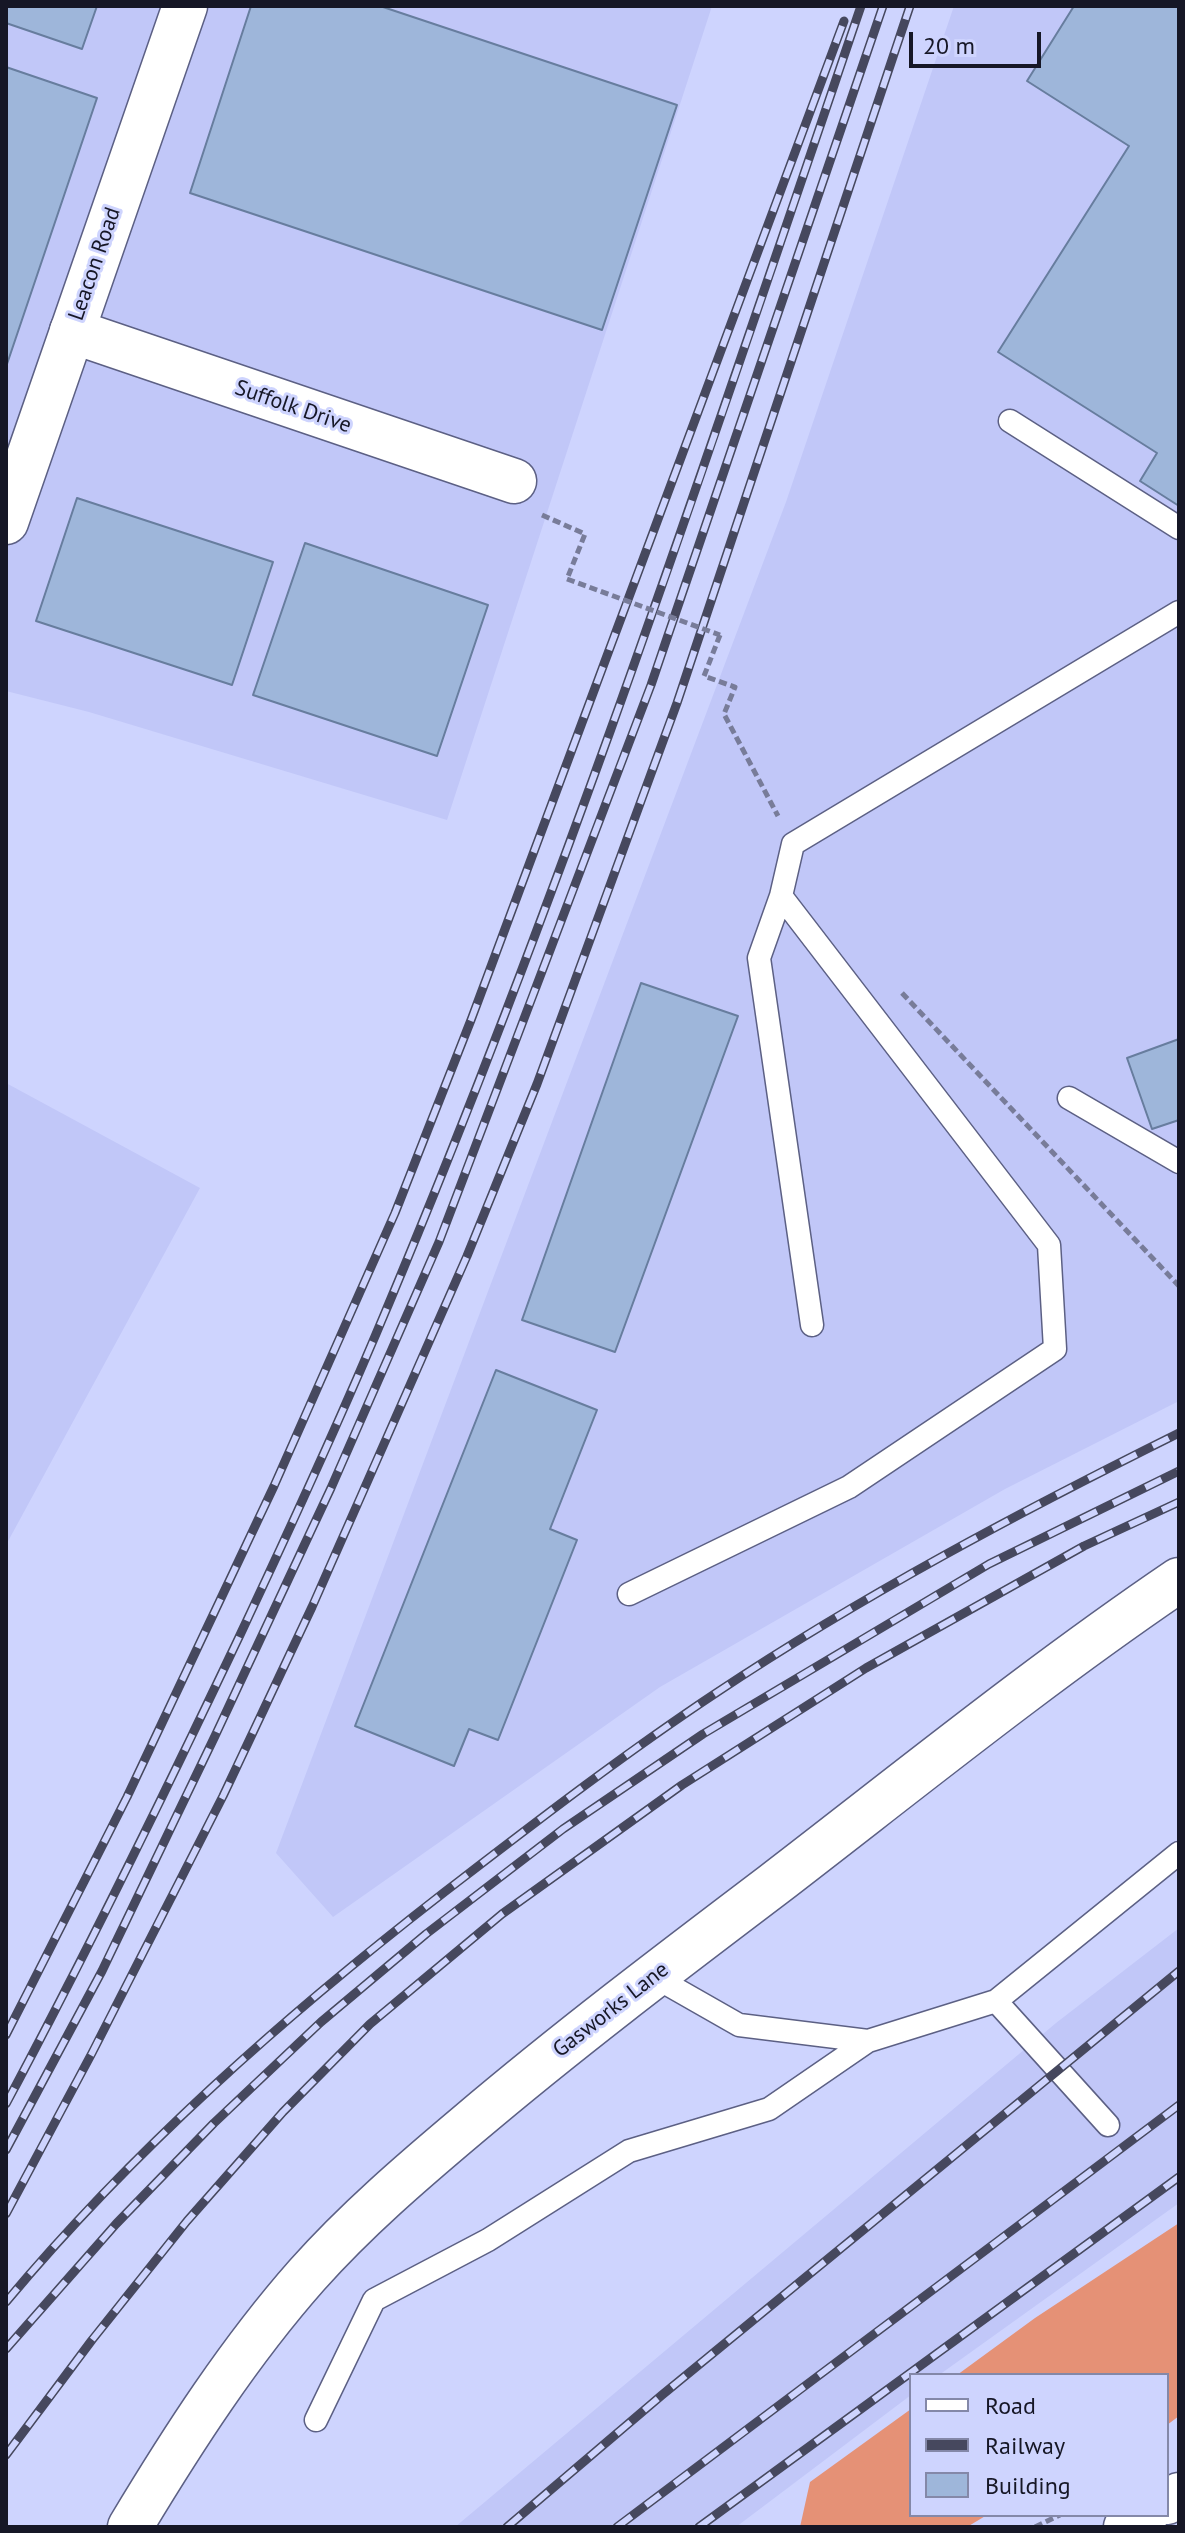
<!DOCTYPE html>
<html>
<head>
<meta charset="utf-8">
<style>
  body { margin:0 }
  #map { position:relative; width:1185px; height:2533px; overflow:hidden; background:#ced4fe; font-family:"PT Sans",sans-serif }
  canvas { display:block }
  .frame { position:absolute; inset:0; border:8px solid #161726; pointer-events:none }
  .legend { position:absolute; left:909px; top:2373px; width:260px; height:144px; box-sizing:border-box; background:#ced4fe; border:2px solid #8488a8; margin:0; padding:10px 14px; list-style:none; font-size:24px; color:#161726 }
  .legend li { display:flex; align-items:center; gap:16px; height:40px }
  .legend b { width:40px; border:2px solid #8488a8 }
  .scale { position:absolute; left:909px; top:32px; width:132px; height:36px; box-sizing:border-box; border:4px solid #161726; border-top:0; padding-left:10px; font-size:24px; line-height:28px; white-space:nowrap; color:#161726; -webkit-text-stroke:6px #ced4fe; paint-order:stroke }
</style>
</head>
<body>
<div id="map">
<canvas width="1185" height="2533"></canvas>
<div class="frame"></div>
<ul class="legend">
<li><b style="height:10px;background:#fff"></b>Road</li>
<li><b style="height:10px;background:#46485e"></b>Railway</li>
<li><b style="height:22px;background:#9eb6da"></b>Building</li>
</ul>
<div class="scale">20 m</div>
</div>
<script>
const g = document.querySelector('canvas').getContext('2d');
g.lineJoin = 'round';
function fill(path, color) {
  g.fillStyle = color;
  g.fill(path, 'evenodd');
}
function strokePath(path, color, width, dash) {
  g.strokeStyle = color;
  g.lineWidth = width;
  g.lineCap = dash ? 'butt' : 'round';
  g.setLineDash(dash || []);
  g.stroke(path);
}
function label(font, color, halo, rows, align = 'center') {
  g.font = font + ' "PT Sans",sans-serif';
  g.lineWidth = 6;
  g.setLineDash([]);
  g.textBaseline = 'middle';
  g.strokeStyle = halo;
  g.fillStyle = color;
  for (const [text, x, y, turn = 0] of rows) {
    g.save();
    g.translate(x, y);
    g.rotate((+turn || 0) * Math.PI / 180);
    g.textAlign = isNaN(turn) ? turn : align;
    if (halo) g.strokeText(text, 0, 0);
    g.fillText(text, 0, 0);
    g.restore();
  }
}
const built = new Path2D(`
  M 6,6 L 712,6 L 447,820 L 89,712 L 6,691 Z
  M 954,6 L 1179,6 L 1179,1401 L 1005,1489 L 660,1687 L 333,1917 L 276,1853 L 786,502 Z
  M 6,1083 L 200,1188 L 6,1545 Z
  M 1179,1928 L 1179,2203 L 939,2375 L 911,2375 L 911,2395 L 736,2527 L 455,2527 L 1056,2023 Z`);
const forest = new Path2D(`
  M 1179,2223 L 1179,2416 L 1167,2425 L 1167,2375 L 957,2375 L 1035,2318 Z
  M 911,2409 L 911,2515 L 987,2515 L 967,2527 L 800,2527 L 810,2482 Z`);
const building = new Path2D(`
  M 6,6 L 97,6 L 82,49 L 6,23 Z
  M 251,6 L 380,6 L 677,105 L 602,330 L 190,193 Z
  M 1074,6 L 1179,6 L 1179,506 L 1140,481 L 1157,453 L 998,352 L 1129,146 L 1027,81 Z
  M 6,67 L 97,98 L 6,367 Z
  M 77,498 L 273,562 L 232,685 L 36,621 Z
  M 305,543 L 488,605 L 437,756 L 253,695 Z
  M 641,983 L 738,1016 L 615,1352 L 522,1320 Z
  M 1179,1039 L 1179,1120 L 1152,1129 L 1127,1058 Z
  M 496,1370 L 597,1410 L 550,1529 L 577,1540 L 498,1740 L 469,1729 L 454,1766 L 355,1726 Z`);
const path = new Path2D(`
  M 542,515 L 585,534 L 567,579
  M 720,635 L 704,676 L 735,687 L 724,714 L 778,816
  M 902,993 L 1179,1286
  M 1035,2527 L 1060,2515`);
const lane = new Path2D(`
  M 1010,421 L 1179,528
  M 1069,1098 L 1179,1162
  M 812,1325 L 759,958 L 781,896 L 793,844 L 1179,612
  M 629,1594 L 849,1487 L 1055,1349 L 1049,1245 L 781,896
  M 653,1976 L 739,2025 L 868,2041
  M 996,2001 L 1108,2125
  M 316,2420 L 374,2300 L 488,2240 L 629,2151 L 769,2109 L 868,2041 L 996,2001 L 1179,1853`);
const street = new Path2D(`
  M 72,331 L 514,481
  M 1167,2502 L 1179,2495
  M 130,2527 C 183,2439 239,2352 307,2275 C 356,2220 412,2172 469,2124 C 567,2041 670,1963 773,1885 C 907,1782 1039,1675 1179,1580
  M 1126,2527 L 1146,2515`);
const secondary = new Path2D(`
  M 6,522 L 185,6`);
const rail = new Path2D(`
  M 6,2035 L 127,1797 L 274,1486 L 395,1213 L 471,1020 L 844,21
  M 6,2104 C 88,1950 165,1793 240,1635 C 287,1535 333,1435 376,1334 C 560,900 709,452 861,6
  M 6,2150 L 102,1971 L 215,1736 L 331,1488 L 439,1242 L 651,685 L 883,6
  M 6,2214 L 92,2053 L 223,1796 L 312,1607 L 467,1256 L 537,1084 L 677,703 L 910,6
  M 6,2302 C 134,2149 285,2016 442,1894 C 532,1825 621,1756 716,1693 C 863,1595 1020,1512 1179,1433
  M 6,2349 L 116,2224 L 214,2123 L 321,2022 L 426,1934 L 563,1829 L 703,1734 L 989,1564 L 1179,1471
  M 6,2455 L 92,2340 L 187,2221 L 283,2112 L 370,2024 L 502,1914 L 682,1785 L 866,1668 L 1084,1546 L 1179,1502
  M 507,2527 L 662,2395 L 1179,1971
  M 617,2527 L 1179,2105
  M 699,2527 L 1179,2177`);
const pathBridge = new Path2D(`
  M 567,579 L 720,635`);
const streetNames = [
  ["Leacon Road",95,264,-71],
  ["Suffolk Drive",293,407,19],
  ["Gasworks Lane",611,2010,-38]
];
fill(built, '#c1c7f8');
fill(forest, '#e59176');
fill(building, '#9eb6da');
strokePath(building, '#677d9e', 2);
strokePath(lane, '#5c6084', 25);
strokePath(street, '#5c6084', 47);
strokePath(secondary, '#5c6084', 47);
strokePath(path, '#787c99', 5, [8, 4]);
strokePath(lane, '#fff', 22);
strokePath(street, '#fff', 44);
strokePath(secondary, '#fff', 44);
strokePath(rail, '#46485e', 9);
strokePath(rail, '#ced4fe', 6, [18]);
strokePath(pathBridge, '#787c99', 5, [8, 4]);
label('22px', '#161726', '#ced4fe', streetNames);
</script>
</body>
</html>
